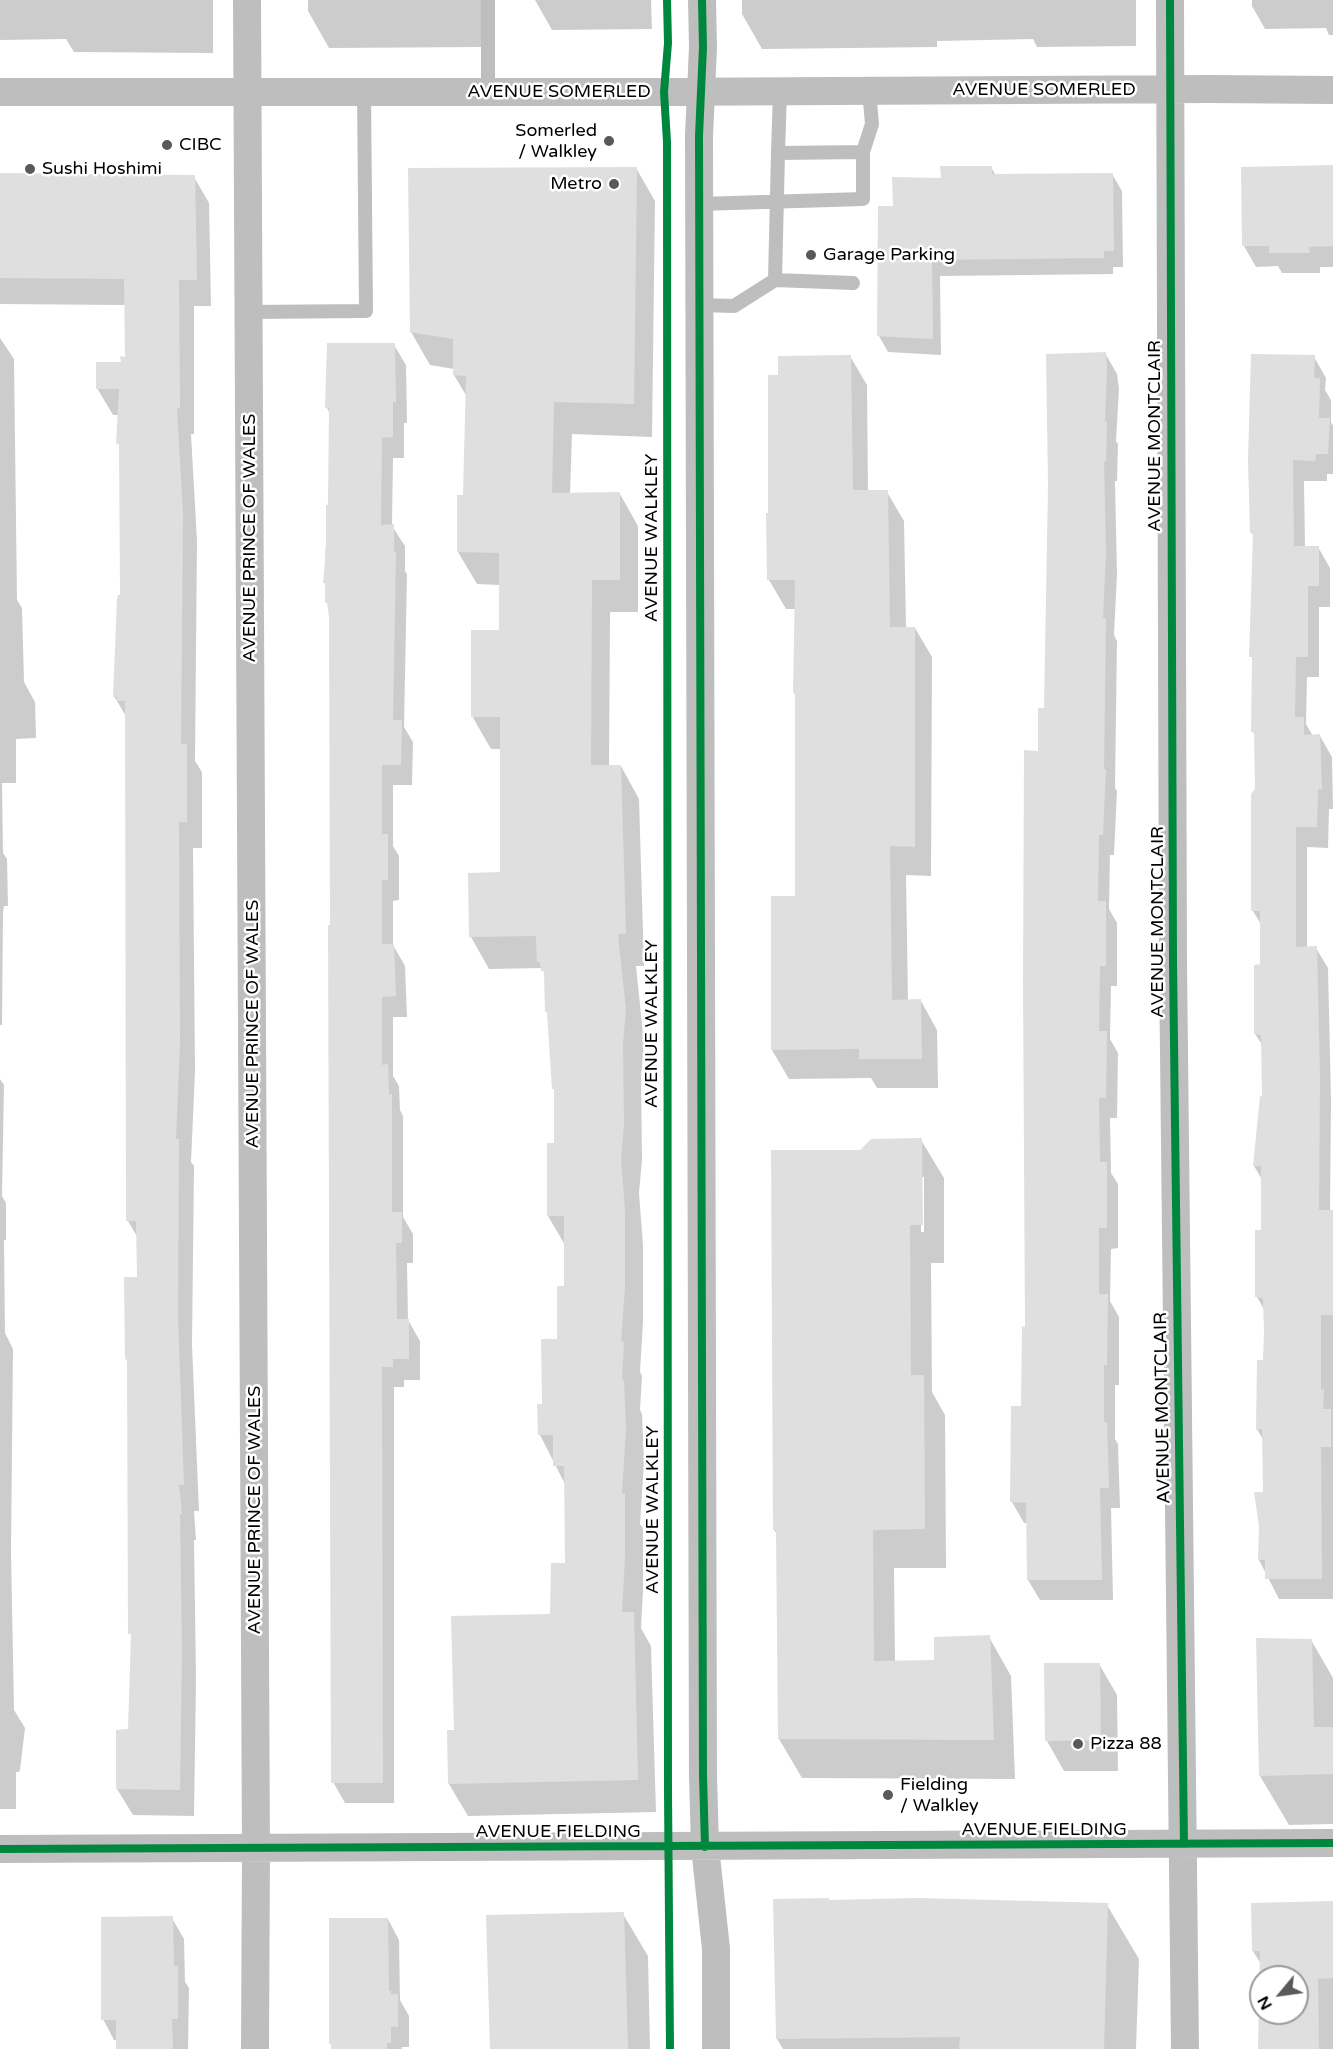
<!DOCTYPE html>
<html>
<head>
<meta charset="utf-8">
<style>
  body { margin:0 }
  #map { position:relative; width:1333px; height:2049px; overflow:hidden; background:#fff; font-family:"Varela Round",sans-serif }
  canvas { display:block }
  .north { position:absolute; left:1249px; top:1965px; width:60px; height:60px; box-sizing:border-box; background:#fff; border:2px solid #999; border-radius:50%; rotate:241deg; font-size:16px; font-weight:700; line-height:24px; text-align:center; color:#000 }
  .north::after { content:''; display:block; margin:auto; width:21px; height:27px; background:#595959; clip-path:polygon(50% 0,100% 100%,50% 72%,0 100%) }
</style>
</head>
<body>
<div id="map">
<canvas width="1333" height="2049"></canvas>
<div class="north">N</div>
</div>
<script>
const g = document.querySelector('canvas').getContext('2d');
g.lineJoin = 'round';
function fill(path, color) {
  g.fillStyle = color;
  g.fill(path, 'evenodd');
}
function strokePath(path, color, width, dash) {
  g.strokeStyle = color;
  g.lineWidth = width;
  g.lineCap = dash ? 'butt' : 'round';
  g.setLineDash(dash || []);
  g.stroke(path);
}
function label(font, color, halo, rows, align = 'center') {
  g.font = font + ' "Varela Round",sans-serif';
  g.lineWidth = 5;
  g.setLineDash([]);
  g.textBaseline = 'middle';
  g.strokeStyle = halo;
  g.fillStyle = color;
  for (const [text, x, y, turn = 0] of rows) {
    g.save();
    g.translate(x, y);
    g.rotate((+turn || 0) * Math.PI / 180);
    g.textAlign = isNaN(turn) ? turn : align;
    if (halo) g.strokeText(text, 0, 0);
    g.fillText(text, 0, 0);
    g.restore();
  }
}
const shadow = new Path2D(`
  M 0,0 L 213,0 L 213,53 L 74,52 L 66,39 L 0,40 Z
  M 308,0 L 481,0 L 481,47 L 329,48 L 308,11 Z
  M 535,0 L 651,0 L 652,29 L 552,30 Z
  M 742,0 L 1136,0 L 1136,46 L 1037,47 L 1033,39 L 937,41 L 937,47 L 762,49 L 742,14 Z
  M 1252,0 L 1333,0 L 1333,35 L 1329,35 L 1326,28 L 1265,29 L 1252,6 Z
  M 991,167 L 996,176 L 1112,174 L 1122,191 L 1123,267 L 1113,267 L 1113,274 L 940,276 L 941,355 L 888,352 L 879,336 L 894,208 L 942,180 Z
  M 1333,167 L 1333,267 L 1320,267 L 1320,273 L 1282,273 L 1278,266 L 1256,267 L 1244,246 L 1243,168 Z
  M 636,168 L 655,201 L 652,437 L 572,434 L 570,494 L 620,494 L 638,526 L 638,612 L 610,612 L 609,766 L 621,766 L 639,799 L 644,966 L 636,966 L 644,1044 L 641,1077 L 642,1160 L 639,1193 L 643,1245 L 643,1322 L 640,1372 L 642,1376 L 640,1410 L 642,1414 L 644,1462 L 640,1524 L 643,1528 L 643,1591 L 641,1628 L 651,1646 L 656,1812 L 468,1816 L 449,1784 L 456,1731 L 552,1615 L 567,1564 L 566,1486 L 540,1435 L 538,1406 L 543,1406 L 559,1341 L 565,1288 L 565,1245 L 548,1216 L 555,1145 L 555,1092 L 553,1088 L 546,977 L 542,968 L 489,969 L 471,937 L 502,874 L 501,749 L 491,749 L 472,716 L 501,631 L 500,585 L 477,584 L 458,552 L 465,496 L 467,397 L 454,375 L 454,369 L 430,365 L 411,332 Z
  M 0,174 L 194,177 L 209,203 L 211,306 L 194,306 L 194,434 L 191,434 L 197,541 L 195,761 L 202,772 L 202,848 L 193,848 L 195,1071 L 191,1162 L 194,1166 L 192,1345 L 199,1511 L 194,1511 L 196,1540 L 194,1540 L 196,1680 L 194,1816 L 133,1815 L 117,1789 L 129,1731 L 132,1637 L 130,1633 L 129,1363 L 126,1359 L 138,1278 L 138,1238 L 128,1221 L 127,718 L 114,696 L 122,596 L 120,448 L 118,443 L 119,415 L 113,415 L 97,388 L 126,358 L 125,305 L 0,304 Z
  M 0,338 L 14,359 L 17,600 L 22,608 L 24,682 L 35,702 L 36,738 L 16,739 L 16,783 L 2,783 L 3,853 L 7,859 L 8,906 L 4,906 L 3,913 L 2,1025 L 0,1025 Z
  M 394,345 L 406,365 L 407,423 L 404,423 L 404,458 L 393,458 L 392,526 L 405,546 L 405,571 L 407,574 L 404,727 L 413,742 L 412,785 L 393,785 L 393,846 L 399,856 L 399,900 L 393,901 L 393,945 L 405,966 L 407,1017 L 393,1017 L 393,1076 L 399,1086 L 400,1110 L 403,1116 L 403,1217 L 413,1234 L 413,1263 L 407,1263 L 408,1320 L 420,1341 L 420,1380 L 404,1380 L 404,1387 L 394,1387 L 394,1803 L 345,1803 L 333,1782 L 330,617 L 327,587 L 324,582 L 330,460 L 330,414 L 327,408 Z
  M 1105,353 L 1117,374 L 1119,389 L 1116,441 L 1118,444 L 1117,481 L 1115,481 L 1117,574 L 1114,635 L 1117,641 L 1115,788 L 1117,791 L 1114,855 L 1110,855 L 1109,909 L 1117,923 L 1117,986 L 1111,986 L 1110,1039 L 1118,1053 L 1117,1118 L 1110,1118 L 1111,1173 L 1118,1184 L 1118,1248 L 1111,1249 L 1110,1301 L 1119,1317 L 1119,1385 L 1115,1385 L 1115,1439 L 1118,1444 L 1120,1508 L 1111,1508 L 1113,1600 L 1040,1600 L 1028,1580 L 1028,1523 L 1024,1523 L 1012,1502 L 1022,1408 L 1027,1328 L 1039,752 Z
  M 850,356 L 867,385 L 868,492 L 887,492 L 904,521 L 906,628 L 915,628 L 932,657 L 931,876 L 906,875 L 908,1001 L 921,1001 L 937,1030 L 938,1088 L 877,1088 L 871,1078 L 789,1079 L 772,1050 L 796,897 L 796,696 L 794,693 L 796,609 L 786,609 L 769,580 L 769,514 L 780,377 Z
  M 1314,357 L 1326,378 L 1325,390 L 1331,400 L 1331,422 L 1333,426 L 1333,474 L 1327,474 L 1327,481 L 1304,481 L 1305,547 L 1318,547 L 1330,568 L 1330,607 L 1319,607 L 1319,677 L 1307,677 L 1306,724 L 1313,736 L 1320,736 L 1332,757 L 1333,809 L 1329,809 L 1328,848 L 1307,847 L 1307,948 L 1316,948 L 1328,968 L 1331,1100 L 1330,1212 L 1333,1212 L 1333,1599 L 1279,1599 L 1259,1560 L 1265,1493 L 1264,1441 L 1257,1429 L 1265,1362 L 1265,1311 L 1257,1297 L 1263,1231 L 1263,1181 L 1254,1166 L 1264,1098 L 1263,1046 L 1255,1034 L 1262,966 L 1262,926 L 1253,911 L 1257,789 L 1256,737 L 1253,732 L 1255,538 L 1251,532 Z
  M 0,1079 L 4,1085 L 2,1196 L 6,1203 L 6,1240 L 4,1240 L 5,1333 L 13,1349 L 11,1551 L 14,1710 L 25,1728 L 20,1770 L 19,1772 L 16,1772 L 16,1809 L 0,1809 Z
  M 921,1140 L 944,1178 L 944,1263 L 931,1263 L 932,1392 L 945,1415 L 946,1568 L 894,1568 L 895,1662 L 936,1662 L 989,1637 L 1011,1676 L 1015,1779 L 802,1778 L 779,1739 L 778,1535 L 774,1530 L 861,1151 ZM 921,1177 L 924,1177 L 924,1232 L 921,1232 Z
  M 1258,1640 L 1311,1640 L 1333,1678 L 1333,1824 L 1289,1825 L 1260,1776 Z
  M 1099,1664 L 1117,1695 L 1118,1771 L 1064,1771 L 1047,1741 Z
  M 1333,1903 L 1333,2049 L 1260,2049 L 1261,1964 L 1253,1951 ZM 1261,1977 L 1297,1977 L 1297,2013 L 1261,2013 Z
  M 1107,1905 L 1139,1959 L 1136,2049 L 783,2049 L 777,2039 Z
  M 623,1914 L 648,1956 L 650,2049 L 492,2049 Z
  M 172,1918 L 184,1939 L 185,1982 L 189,1988 L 188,2049 L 117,2049 L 117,2040 L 114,2040 L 103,2019 Z
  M 388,1919 L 399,1940 L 400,2000 L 409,2016 L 409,2047 L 402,2047 L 402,2049 L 331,2049 Z`);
const building = new Path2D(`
  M 1333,165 L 1333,246 L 1309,247 L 1310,253 L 1269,253 L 1269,246 L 1242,246 L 1241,167 Z
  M 940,166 L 992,166 L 992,174 L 1113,173 L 1114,251 L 1104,251 L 1104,258 L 932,260 L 933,339 L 877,336 L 878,206 L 893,206 L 892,177 L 941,178 Z
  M 637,167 L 634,404 L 554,402 L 552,493 L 620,492 L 620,580 L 592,580 L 591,765 L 621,765 L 626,934 L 618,934 L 626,1010 L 623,1043 L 624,1126 L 621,1159 L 625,1211 L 625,1288 L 621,1341 L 624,1342 L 622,1379 L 624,1380 L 626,1428 L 622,1493 L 625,1494 L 625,1557 L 622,1612 L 634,1612 L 638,1780 L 448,1784 L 447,1730 L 454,1730 L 451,1616 L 550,1614 L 551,1563 L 565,1563 L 564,1466 L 553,1466 L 553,1435 L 538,1435 L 537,1404 L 542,1404 L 541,1339 L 557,1339 L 557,1286 L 564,1286 L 564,1216 L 547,1216 L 547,1143 L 554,1143 L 554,1089 L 552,1089 L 547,1012 L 545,1012 L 544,971 L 541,971 L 540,962 L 537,962 L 536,936 L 469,937 L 468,873 L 500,872 L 500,717 L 471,717 L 471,630 L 499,630 L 499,553 L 457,552 L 457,495 L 463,495 L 466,376 L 453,375 L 453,339 L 410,332 L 408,168 Z
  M 0,173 L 195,175 L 197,280 L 179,280 L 180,408 L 177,408 L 183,514 L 181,744 L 187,744 L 187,822 L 179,822 L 180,1043 L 176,1139 L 179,1139 L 178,1317 L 184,1485 L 179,1485 L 182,1514 L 180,1514 L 182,1652 L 180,1790 L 116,1789 L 116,1730 L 128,1729 L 131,1634 L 128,1634 L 127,1359 L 125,1359 L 124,1277 L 137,1277 L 136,1221 L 126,1221 L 125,701 L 117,701 L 117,697 L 113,697 L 117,599 L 118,595 L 120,595 L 119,443 L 116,444 L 119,389 L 96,389 L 96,362 L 121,362 L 120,356 L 125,357 L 124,279 L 0,278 Z
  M 327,343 L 395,343 L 396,402 L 393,402 L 393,437 L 382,438 L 381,525 L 394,524 L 394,552 L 396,552 L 393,720 L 402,720 L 401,765 L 382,765 L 382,834 L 388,834 L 388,880 L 382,880 L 382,944 L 394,944 L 396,996 L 382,997 L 382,1065 L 388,1064 L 389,1094 L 392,1094 L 392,1212 L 402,1212 L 402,1243 L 396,1243 L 397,1319 L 409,1319 L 409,1359 L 393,1359 L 393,1367 L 382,1367 L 383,1783 L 331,1783 L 328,925 L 330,925 L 329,617 L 327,603 L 325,603 L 325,583 L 323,583 L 326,552 L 326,505 L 328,505 L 329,408 L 325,408 Z
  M 1106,352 L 1107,368 L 1105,422 L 1107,422 L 1106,461 L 1104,461 L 1106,553 L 1103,618 L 1106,618 L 1104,769 L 1106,769 L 1103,835 L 1099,835 L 1098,901 L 1106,901 L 1106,966 L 1100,966 L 1099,1031 L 1107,1031 L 1106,1098 L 1099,1098 L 1100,1162 L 1107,1162 L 1107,1228 L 1099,1228 L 1099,1294 L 1108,1294 L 1107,1365 L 1104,1365 L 1104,1422 L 1107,1422 L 1109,1488 L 1100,1488 L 1102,1580 L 1027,1580 L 1026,1503 L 1010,1502 L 1011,1406 L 1021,1406 L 1022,1326 L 1025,1327 L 1023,983 L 1024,750 L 1038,751 L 1038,708 L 1044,708 L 1048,485 L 1046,354 Z
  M 1251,354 L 1315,355 L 1314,378 L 1320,378 L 1319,418 L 1330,418 L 1328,454 L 1316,454 L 1315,461 L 1293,460 L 1294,546 L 1319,546 L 1319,586 L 1308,586 L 1308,657 L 1296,657 L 1295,717 L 1304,717 L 1304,735 L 1320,734 L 1322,789 L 1318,789 L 1317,827 L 1296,827 L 1296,947 L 1317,946 L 1320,1078 L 1319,1210 L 1333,1210 L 1333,1315 L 1321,1315 L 1321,1390 L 1324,1389 L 1323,1409 L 1331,1409 L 1331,1447 L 1321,1447 L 1322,1579 L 1265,1579 L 1265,1560 L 1258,1560 L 1259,1526 L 1254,1492 L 1263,1492 L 1262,1429 L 1256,1430 L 1257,1360 L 1263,1360 L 1264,1332 L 1263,1298 L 1255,1297 L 1255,1230 L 1261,1230 L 1261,1166 L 1253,1166 L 1260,1096 L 1262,1096 L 1261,1035 L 1254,1034 L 1254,965 L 1260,964 L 1260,911 L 1251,911 L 1251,794 L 1255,789 L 1254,732 L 1251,732 L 1252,657 L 1249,657 L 1253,533 L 1250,533 L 1248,460 Z
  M 851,355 L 853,490 L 888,490 L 890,627 L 915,627 L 915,847 L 890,846 L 892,1000 L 921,999 L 922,1059 L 859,1059 L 859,1049 L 771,1050 L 771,896 L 795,896 L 795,693 L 793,693 L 795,580 L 767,580 L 766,513 L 768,513 L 768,375 L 778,375 L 778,356 Z
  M 922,1138 L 923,1225 L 910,1225 L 911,1375 L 924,1375 L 925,1529 L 873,1530 L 874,1661 L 934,1660 L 934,1637 L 990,1635 L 994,1740 L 778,1739 L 776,1530 L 773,1530 L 771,1150 L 860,1150 L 871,1139 Z
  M 1256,1638 L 1312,1639 L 1314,1727 L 1333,1727 L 1333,1774 L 1259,1776 Z
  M 1044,1663 L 1100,1663 L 1101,1740 L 1045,1741 Z
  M 829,1898 L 829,1900 L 918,1898 L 1108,1903 L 1104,2049 L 959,2049 L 960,2037 L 776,2039 L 773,1899 Z
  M 1333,1901 L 1333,1978 L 1318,1979 L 1319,2049 L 1258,2049 L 1260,1951 L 1252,1951 L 1251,1903 ZM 1261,1977 L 1297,1977 L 1297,2013 L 1261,2013 Z
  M 624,1912 L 628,2049 L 490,2049 L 486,1915 Z
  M 173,1916 L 174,1966 L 178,1966 L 178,2019 L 172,2019 L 173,2049 L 116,2049 L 116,2020 L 101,2020 L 101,1917 Z
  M 329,1918 L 388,1918 L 389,1991 L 391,1991 L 391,1994 L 398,1994 L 398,2027 L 391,2026 L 391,2043 L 387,2043 L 387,2049 L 331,2049 L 331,2044 L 329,2044 Z`);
const service = new Path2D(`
  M 488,0 L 488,92
  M 863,152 L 872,124 L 869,90
  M 778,153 L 780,91
  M 699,204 L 863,199 L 863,152 L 778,153 L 775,280 L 734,306 L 699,305
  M 775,280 L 853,283
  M 249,312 L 366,311 L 364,92`);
const minor = new Path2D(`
  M 247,0 L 256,1849 L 255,2049
  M 702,0 L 703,47 L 699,136 L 703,1775 L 705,1847 L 716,1949 L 716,2049
  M 1170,0 L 1173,962 L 1185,2049
  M 0,92 L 650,92 L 1209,89 L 1333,90
  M 0,1849 L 1333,1843`);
const cycleway = new Path2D(`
  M 667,0 L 668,43 L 664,92 L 667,142 L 668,1792 L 670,2049
  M 702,0 L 703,47 L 699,136 L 703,1775 L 705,1847
  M 1170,0 L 1173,962 L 1184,1844
  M 0,1849 L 1333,1843`);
const markers = [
  [609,141,6,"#595959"],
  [167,145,6,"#595959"],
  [30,169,6,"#595959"],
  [614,184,6,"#595959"],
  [811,255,6,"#595959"],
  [1078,1744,6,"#595959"],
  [888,1795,6,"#595959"]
];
const streetNames = [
  ["AVENUE SOMERLED",1044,90],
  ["AVENUE SOMERLED",559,92],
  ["AVENUE MONTCLAIR",1155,436,-90],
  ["AVENUE PRINCE OF WALES",250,538,-90],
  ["AVENUE WALKLEY",652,538,-90],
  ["AVENUE MONTCLAIR",1158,922,-90],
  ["AVENUE PRINCE OF WALES",253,1024,-90],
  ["AVENUE WALKLEY",652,1024,-90],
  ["AVENUE MONTCLAIR",1163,1408,-91],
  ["AVENUE PRINCE OF WALES",255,1510,-90],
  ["AVENUE WALKLEY",653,1510,-90],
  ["AVENUE FIELDING",1044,1830],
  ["AVENUE FIELDING",558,1832]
];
const poiNames = [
  ["Somerled",597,131,"right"],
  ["/ Walkley",597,152,"right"],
  ["CIBC",179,145],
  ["Sushi Hoshimi",42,169],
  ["Metro",602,184,"right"],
  ["Garage Parking",823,255],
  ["Pizza 88",1090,1744],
  ["Fielding",900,1785],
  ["/ Walkley",900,1806]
];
fill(shadow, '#0003');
fill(building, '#dfdfdf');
strokePath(service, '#bebebe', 14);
strokePath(minor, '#bebebe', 28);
strokePath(cycleway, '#00873e', 8);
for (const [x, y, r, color] of markers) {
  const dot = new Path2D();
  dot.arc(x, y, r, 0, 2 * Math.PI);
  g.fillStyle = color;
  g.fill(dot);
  strokePath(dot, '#fff', 2);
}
label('18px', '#000', '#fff', streetNames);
label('18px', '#000', '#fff', poiNames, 'left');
</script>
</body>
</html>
